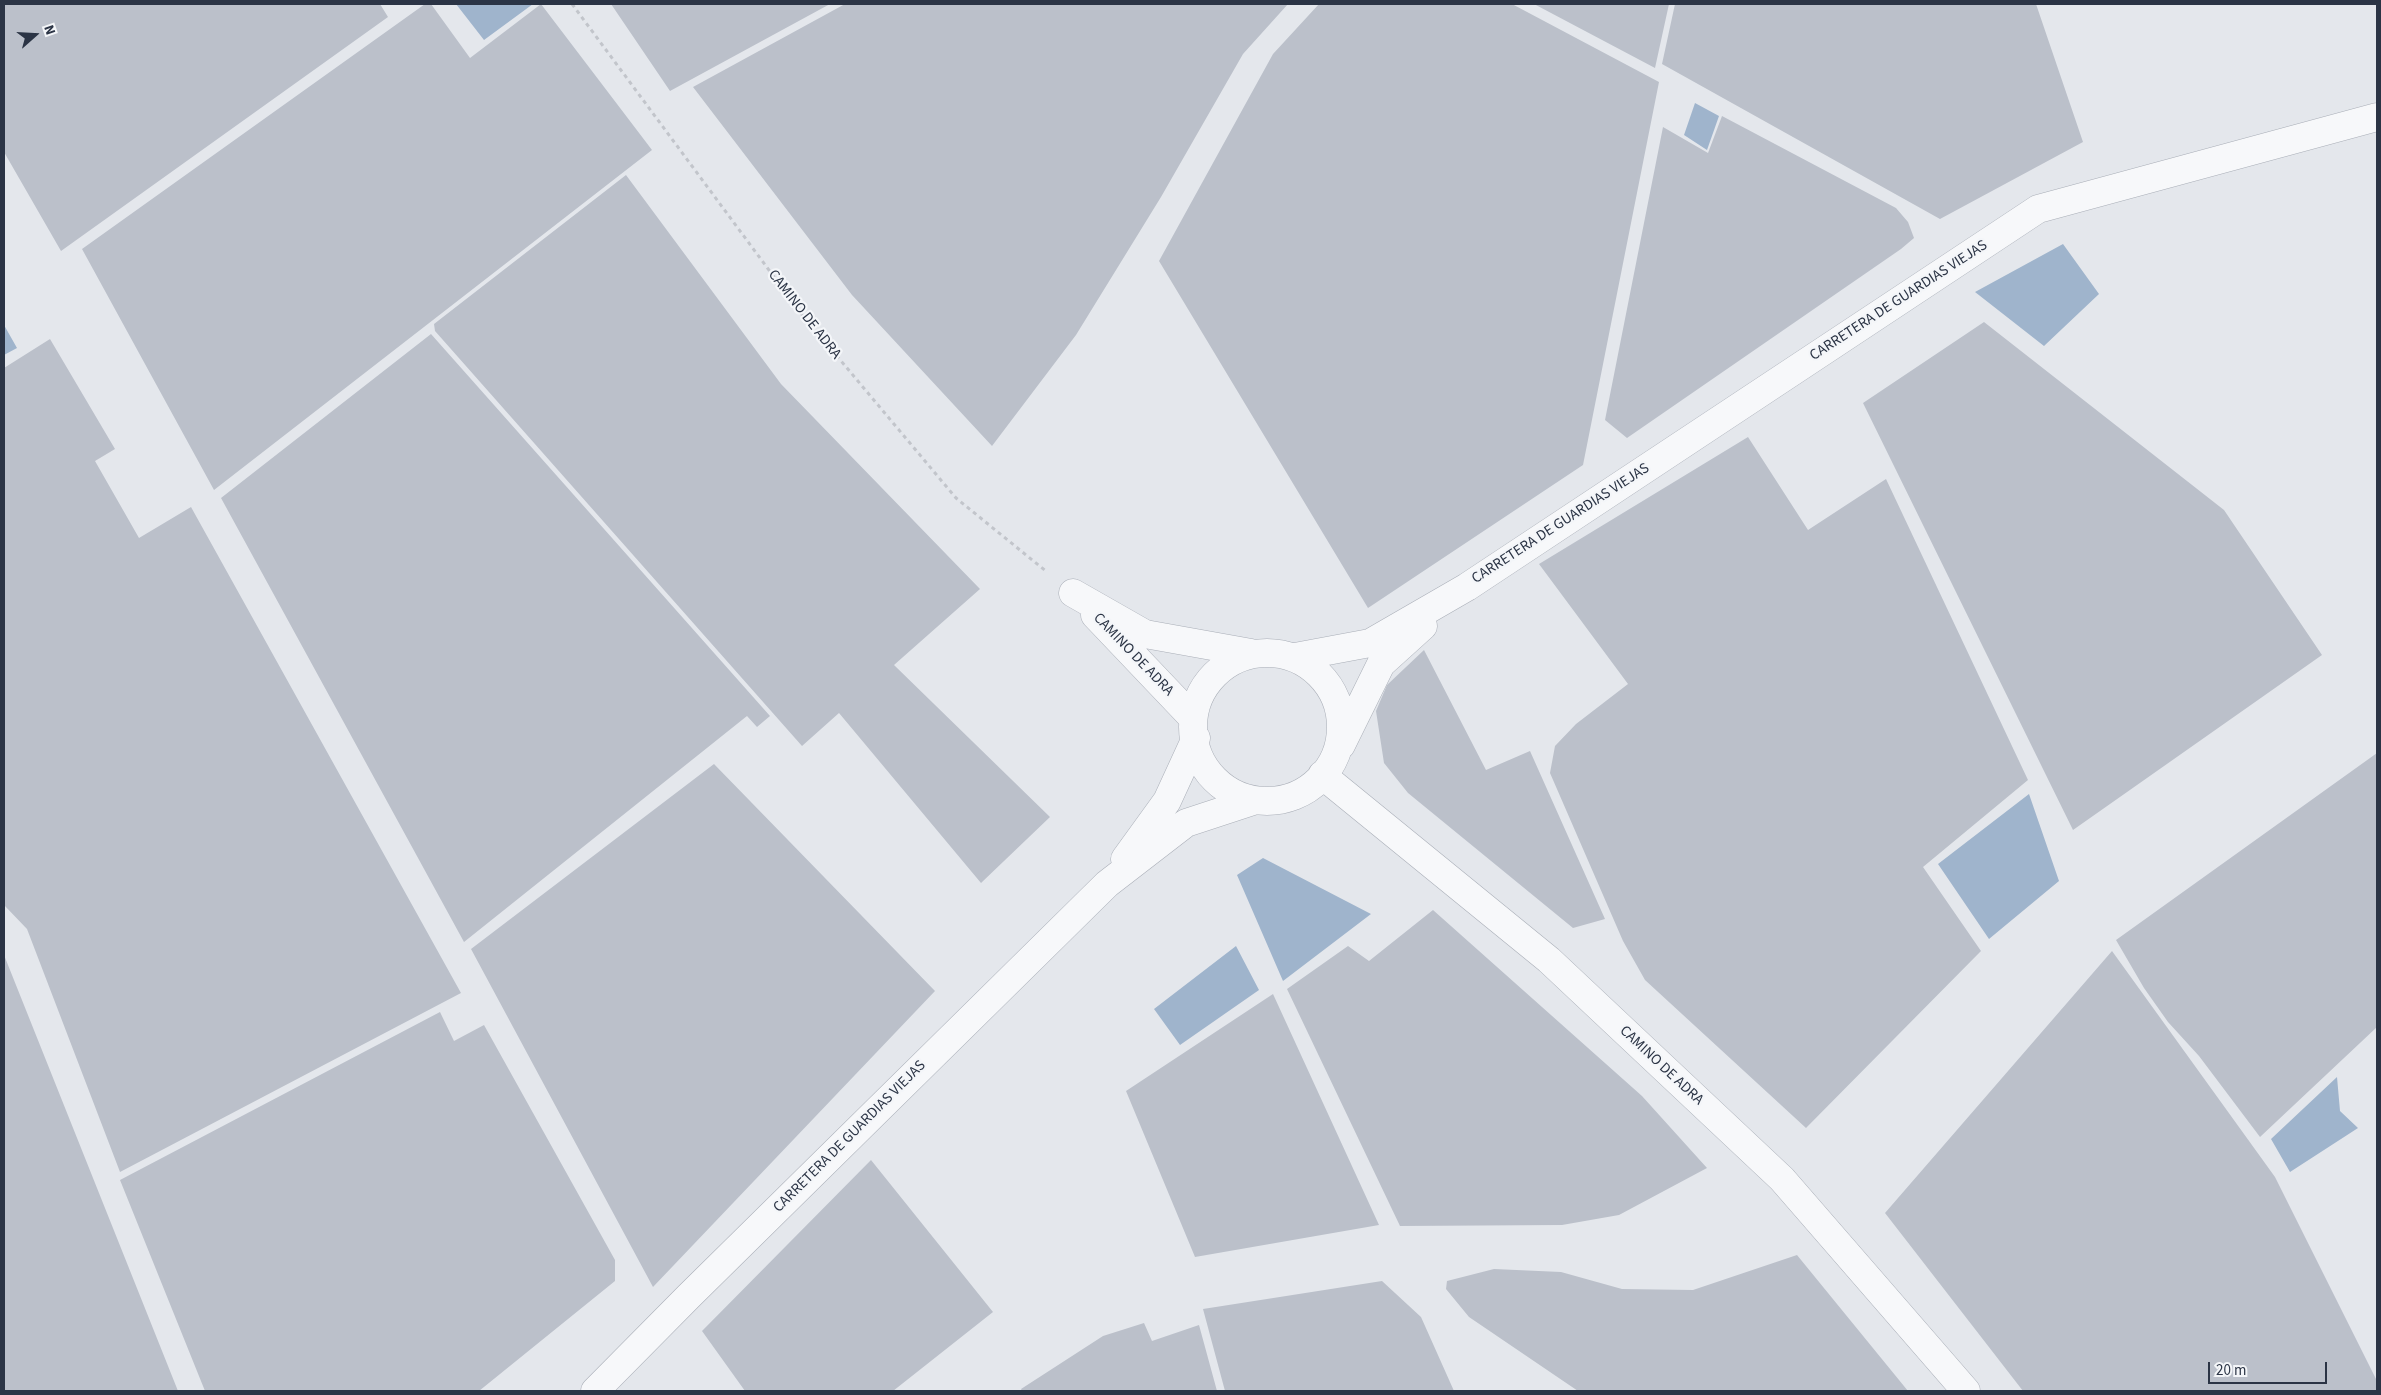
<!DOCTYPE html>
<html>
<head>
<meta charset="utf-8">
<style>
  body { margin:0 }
  #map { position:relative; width:2381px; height:1395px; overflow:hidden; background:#e4e7ec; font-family:"Source Sans 3",sans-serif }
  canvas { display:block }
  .frame { position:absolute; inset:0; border:5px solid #2b3445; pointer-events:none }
  .north { position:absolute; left:10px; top:10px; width:50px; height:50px; -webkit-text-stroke:4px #f4f6f9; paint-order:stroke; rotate:71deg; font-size:14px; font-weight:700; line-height:20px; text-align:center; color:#2b3445 }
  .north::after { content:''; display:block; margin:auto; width:18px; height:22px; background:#2b3445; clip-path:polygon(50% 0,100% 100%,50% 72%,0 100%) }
  .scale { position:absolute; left:2208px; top:1362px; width:119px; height:22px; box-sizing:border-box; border:2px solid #2b3445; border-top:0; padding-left:6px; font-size:15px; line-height:18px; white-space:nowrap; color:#2b3445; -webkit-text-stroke:4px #f4f6f9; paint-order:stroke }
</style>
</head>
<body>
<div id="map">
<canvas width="2381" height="1395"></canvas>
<div class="frame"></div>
<div class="north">N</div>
<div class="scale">20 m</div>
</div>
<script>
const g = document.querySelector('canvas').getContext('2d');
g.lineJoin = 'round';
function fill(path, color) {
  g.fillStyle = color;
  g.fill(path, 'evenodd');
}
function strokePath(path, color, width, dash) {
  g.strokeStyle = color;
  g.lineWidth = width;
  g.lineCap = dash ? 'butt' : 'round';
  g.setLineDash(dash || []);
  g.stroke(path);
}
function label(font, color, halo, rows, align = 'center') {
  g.font = font + ' "Source Sans 3",sans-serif';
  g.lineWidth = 4.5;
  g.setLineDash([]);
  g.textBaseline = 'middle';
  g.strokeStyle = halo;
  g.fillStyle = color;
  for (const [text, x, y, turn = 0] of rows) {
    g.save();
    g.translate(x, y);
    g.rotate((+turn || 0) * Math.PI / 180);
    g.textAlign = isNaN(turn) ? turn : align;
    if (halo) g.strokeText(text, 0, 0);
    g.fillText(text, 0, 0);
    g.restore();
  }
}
const water = new Path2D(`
  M 456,4 L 533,4 L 484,40 Z
  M 1695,103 L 1719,116 L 1707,150 L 1684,135 Z
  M 2063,244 L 2099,294 L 2044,346 L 1975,292 Z
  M 4,325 L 17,348 L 4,355 Z
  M 2029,794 L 2059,881 L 1989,939 L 1938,864 Z
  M 1263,858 L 1371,914 L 1283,981 L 1237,875 Z
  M 1236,946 L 1259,990 L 1180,1045 L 1154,1009 Z
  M 2337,1077 L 2340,1111 L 2358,1128 L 2290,1172 L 2271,1139 Z`);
const building = new Path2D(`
  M 4,4 L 380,4 L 388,17 L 61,251 L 4,152 Z
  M 425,4 L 431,4 L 470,58 L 541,4 L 652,150 L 214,490 L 82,249 Z
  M 611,4 L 830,4 L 670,91 Z
  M 845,4 L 1288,4 L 1243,54 L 1161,197 L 1076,335 L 992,446 L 852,295 L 693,87 Z
  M 1319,4 L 1512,4 L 1659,82 L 1583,465 L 1368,608 L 1159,261 L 1273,54 Z
  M 1534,4 L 1669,4 L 1655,68 Z
  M 1675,4 L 2036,4 L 2083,142 L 1940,219 L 1662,64 Z
  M 1722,116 L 1896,208 L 1908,222 L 1914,238 L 1901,249 L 1627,438 L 1605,420 L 1663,127 L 1708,153 Z
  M 626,175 L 781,384 L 980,589 L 894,665 L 1050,817 L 981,883 L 839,713 L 802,746 L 435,331 L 434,324 Z
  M 1984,322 L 2224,510 L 2322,655 L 2073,830 L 1863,403 Z
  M 431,334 L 770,716 L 757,727 L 747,716 L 464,942 L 221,498 Z
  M 50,339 L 115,449 L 95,461 L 139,538 L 191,507 L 461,993 L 120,1172 L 27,929 L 4,905 L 4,368 Z
  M 1748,437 L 1808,530 L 1886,479 L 2028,780 L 1923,867 L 1981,951 L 1806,1128 L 1645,980 L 1623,941 L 1550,773 L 1555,746 L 1576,724 L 1628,684 L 1539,564 Z
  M 1424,650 L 1486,770 L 1530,751 L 1605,919 L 1573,928 L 1408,793 L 1384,763 L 1376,711 L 1387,685 Z
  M 2377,753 L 2377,1027 L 2260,1137 L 2199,1056 L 2168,1022 L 2144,988 L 2116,940 Z
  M 714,764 L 935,991 L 653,1287 L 471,949 Z
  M 1433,910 L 1642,1096 L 1707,1168 L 1619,1215 L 1562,1225 L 1400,1226 L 1287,989 L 1348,946 L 1369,961 Z
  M 2112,951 L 2275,1177 L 2377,1381 L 2377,1391 L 2023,1391 L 1885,1213 Z
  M 4,955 L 178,1391 L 4,1391 Z
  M 1273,994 L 1379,1225 L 1195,1257 L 1126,1091 Z
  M 440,1012 L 454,1041 L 484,1025 L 615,1260 L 615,1281 L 479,1391 L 205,1391 L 120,1180 Z
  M 871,1160 L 993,1312 L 893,1391 L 745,1391 L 702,1331 Z
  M 1797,1255 L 1908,1391 L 1578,1391 L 1469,1317 L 1446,1289 L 1447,1281 L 1494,1269 L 1561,1272 L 1622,1289 L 1693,1290 Z
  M 1382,1281 L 1421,1317 L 1454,1391 L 1225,1391 L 1203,1309 Z
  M 1144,1323 L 1152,1341 L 1199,1325 L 1217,1391 L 1022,1391 L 1021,1389 L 1103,1336 Z`);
const path = new Path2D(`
  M 572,4 L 800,312 L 956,498 L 1047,572`);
const minor = new Path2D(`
  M 1073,593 L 1145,634 L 1251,653
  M 1095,615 L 1192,717
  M1193 727a74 74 0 1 1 148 0a74 74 0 1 1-148 0Z
  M 1295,657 L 1370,643 L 1467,587 L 2038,209 L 2377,117
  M 1341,745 L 1381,664 L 1423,626
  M 1322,775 L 1549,960 L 1782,1179 L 1966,1391
  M 1125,859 L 1167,801 L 1196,738
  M 595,1391 L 689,1296 L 1107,884 L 1186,823 L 1253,801`);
const streetNames = [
  ["CARRETERA DE GUARDIAS VIEJAS",1899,301,-33],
  ["CAMINO DE ADRA",804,315,52],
  ["CARRETERA DE GUARDIAS VIEJAS",1561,524,-33],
  ["CAMINO DE ADRA",1133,655,46],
  ["CAMINO DE ADRA",1661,1066,43],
  ["CARRETERA DE GUARDIAS VIEJAS",850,1137,-45]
];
fill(water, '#9fb4cc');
fill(building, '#bbc0ca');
strokePath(minor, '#a9aeb7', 29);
strokePath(path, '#c2c5cb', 3, [4, 4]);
strokePath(minor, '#f7f8fa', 28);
label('15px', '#2b3445', '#f4f6f9', streetNames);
</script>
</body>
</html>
